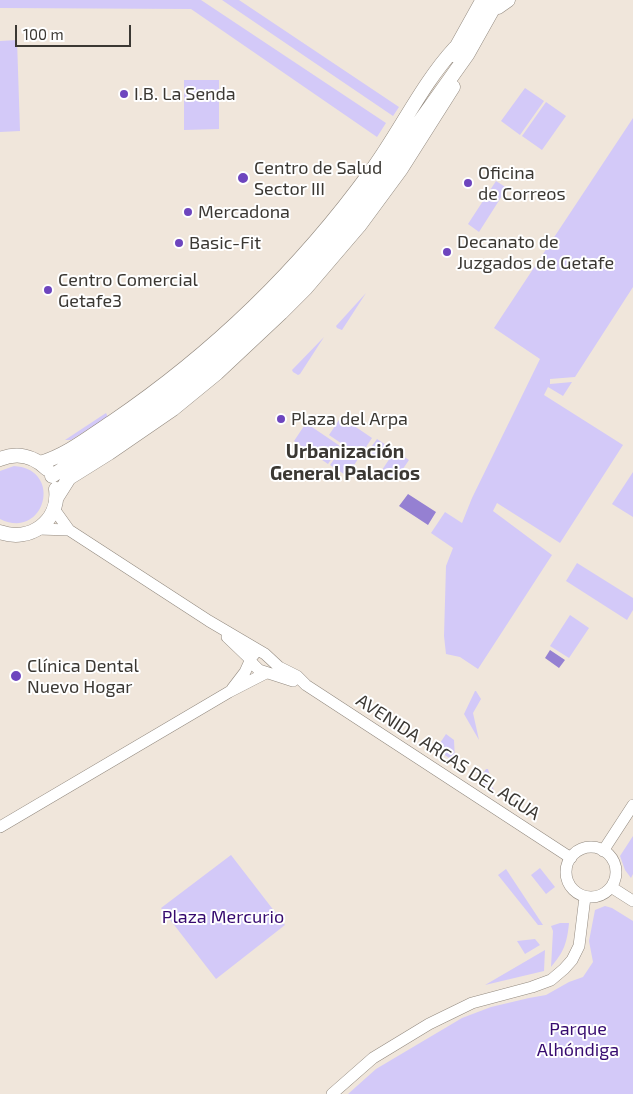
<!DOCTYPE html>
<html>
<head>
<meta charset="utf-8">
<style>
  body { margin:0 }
  #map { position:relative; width:633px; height:1094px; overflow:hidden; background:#f0e6db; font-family:"Exo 2",sans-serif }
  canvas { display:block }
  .scale { position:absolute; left:15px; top:25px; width:116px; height:22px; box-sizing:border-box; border:2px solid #3b3833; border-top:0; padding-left:6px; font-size:15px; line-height:18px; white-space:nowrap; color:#3b3833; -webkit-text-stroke:4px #fff; paint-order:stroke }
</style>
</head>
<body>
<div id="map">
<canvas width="633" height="1094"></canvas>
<div class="scale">100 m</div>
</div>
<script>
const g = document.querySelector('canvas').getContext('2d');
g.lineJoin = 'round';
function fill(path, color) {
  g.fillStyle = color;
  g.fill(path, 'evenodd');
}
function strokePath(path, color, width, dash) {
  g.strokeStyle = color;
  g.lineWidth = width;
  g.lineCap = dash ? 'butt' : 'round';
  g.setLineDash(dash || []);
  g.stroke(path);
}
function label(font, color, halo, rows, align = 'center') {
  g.font = font + ' "Exo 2",sans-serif';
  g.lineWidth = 4;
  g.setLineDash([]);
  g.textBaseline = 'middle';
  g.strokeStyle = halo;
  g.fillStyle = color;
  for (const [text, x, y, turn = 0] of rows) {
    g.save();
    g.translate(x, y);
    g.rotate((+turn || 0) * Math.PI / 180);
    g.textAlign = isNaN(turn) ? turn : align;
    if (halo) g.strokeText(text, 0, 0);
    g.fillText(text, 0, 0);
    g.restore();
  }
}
const green = new Path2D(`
  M 0,0 L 201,0 L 386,123 L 377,137 L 191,9 L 0,8 Z
  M 222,0 L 239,0 L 399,107 L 393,116 Z
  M 17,40 L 20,131 L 0,132 L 0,41 Z
  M 184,80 L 219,80 L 219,129 L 184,130 Z
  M 525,88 L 544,101 L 520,135 L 501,121 Z
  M 546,102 L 566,116 L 542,150 L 522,136 Z
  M 633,118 L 633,287 L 575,377 L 550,379 L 550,384 L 572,382 L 563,396 L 548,387 L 544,395 L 623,445 L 560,543 L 497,503 L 493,511 L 552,555 L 478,669 L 460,657 L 446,654 L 444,636 L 446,566 L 453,548 L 431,533 L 445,512 L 462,523 L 472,498 L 540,359 L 494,328 Z
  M 496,181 L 507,188 L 479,232 L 468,224 Z
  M 366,293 L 342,330 L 337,328 L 336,326 Z
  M 324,337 L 300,374 L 298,375 L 293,372 L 292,370 Z
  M 106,413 L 108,417 L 71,440 L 65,440 Z
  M 341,417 L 372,438 L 360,456 L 329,435 Z
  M 306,423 L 340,446 L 328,464 L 294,441 Z
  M 377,439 L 409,460 L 396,479 L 382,470 L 392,455 L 381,448 L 373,458 L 366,454 Z
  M 342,448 L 358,459 L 347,476 L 330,465 Z
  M 14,466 C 64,469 45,541 0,519 L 0,471 Z
  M 633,472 L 633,517 L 612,504 Z
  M 577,563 L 633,598 L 633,610 L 627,620 L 566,581 Z
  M 570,615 L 589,628 L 569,658 L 550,646 Z
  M 475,691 L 476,691 L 481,699 L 473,713 L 479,740 L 464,714 Z
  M 446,734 L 454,740 L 455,762 L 436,749 Z
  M 486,769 L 488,769 L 494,791 L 479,781 L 482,776 L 476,772 L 484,772 Z
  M 633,836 L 633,874 L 631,878 L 625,870 L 620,856 Z
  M 231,855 L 285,925 L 216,979 L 161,908 Z
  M 540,868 L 555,887 L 546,894 L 531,875 Z
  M 506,869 L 543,925 L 538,925 L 498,875 Z
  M 605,906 L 612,908 L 633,921 L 633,1094 L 348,1094 L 376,1069 L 462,1018 L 491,1007 L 529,998 L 546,995 L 569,982 L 583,977 L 593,962 L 589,941 L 595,910 Z
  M 560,923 L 569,923 C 567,943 564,952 551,967 L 553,931 L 551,926 Z
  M 535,939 L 540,945 L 525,954 L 517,941 Z
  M 545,950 L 544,971 L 485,985 Z`);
const water = new Path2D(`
  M 408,494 L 436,512 L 428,525 L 399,506 Z
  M 550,650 L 565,660 L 559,668 L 545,658 Z`);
const minor = new Path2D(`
  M 54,509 L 69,530 L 209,621 L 265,654 L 279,667 L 297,676 L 306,685 L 571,858
  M 39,529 L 69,530
  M 227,637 L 250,659 L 256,652
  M 232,689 L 245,672 L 250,661 L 259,670 L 293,681
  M 0,827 L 229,692 L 266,673
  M566 872a25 25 0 1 1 50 0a25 25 0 1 1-50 0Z
  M 603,851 L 633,805
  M 611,887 L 633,901
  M 332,1094 L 373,1058 L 429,1024 L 472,1003 L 532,987 L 551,980 L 564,969 L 572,960 L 579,946 L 585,897`);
const major = new Path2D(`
  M 485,4 L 498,7 L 508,0
  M 452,55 L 482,1
  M 0,459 C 17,452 34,456 47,469
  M 40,463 C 67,455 89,437 112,422 C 212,354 301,268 372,170 C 401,130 422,84 455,48
  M 52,476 L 135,421 L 188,381 L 234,342 L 305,271 L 337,234 L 371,190 L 467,55 L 494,7
  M 57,497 L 69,478 L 109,453 L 173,409 L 217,373 L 281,313 L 306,288 L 359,226 L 401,169 L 453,87
  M 0,532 C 30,543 60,521 56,489`);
const markers = [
  [124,94,5,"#6d45be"],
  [243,178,6,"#6d45be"],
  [468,183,5,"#6d45be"],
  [188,212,5,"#6d45be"],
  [179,243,5,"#6d45be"],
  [447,252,5,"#6d45be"],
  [48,290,5,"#6d45be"],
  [281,419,5,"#6d45be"],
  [16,676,6,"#6d45be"]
];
const poiNames = [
  ["I.B. La Senda",134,94],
  ["Centro de Salud",254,168],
  ["Sector III",254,189],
  ["Oficina",478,173],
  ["de Correos",478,194],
  ["Mercadona",198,212],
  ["Decanato de",457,242],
  ["Juzgados de Getafe",457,263],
  ["Basic-Fit",189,243],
  ["Centro Comercial",58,280],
  ["Getafe3",58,301],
  ["Plaza del Arpa",291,419],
  ["Clínica Dental",27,666],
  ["Nuevo Hogar",27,687]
];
const streetNames = [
  ["AVENIDA ARCAS DEL AGUA",448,757,33]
];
const parkNames = [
  ["Plaza Mercurio",223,917],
  ["Parque",578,1029],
  ["Alhóndiga",578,1050]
];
const neighbourhoodNames = [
  ["Urbanización",345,452],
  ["General Palacios",345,474]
];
fill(green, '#d3c9f8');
fill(water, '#9580d2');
strokePath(minor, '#92897f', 12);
strokePath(major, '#92897f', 15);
strokePath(minor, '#fff', 11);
strokePath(major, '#fff', 14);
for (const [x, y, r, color] of markers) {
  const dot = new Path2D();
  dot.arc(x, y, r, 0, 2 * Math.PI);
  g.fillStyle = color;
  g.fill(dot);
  strokePath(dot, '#fff', 2);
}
label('18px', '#3b3833', '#fff', poiNames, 'left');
label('18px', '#3b3833', '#fff', streetNames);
label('18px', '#360a6f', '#fff', parkNames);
label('bold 19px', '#3b3833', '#fff', neighbourhoodNames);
</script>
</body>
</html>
